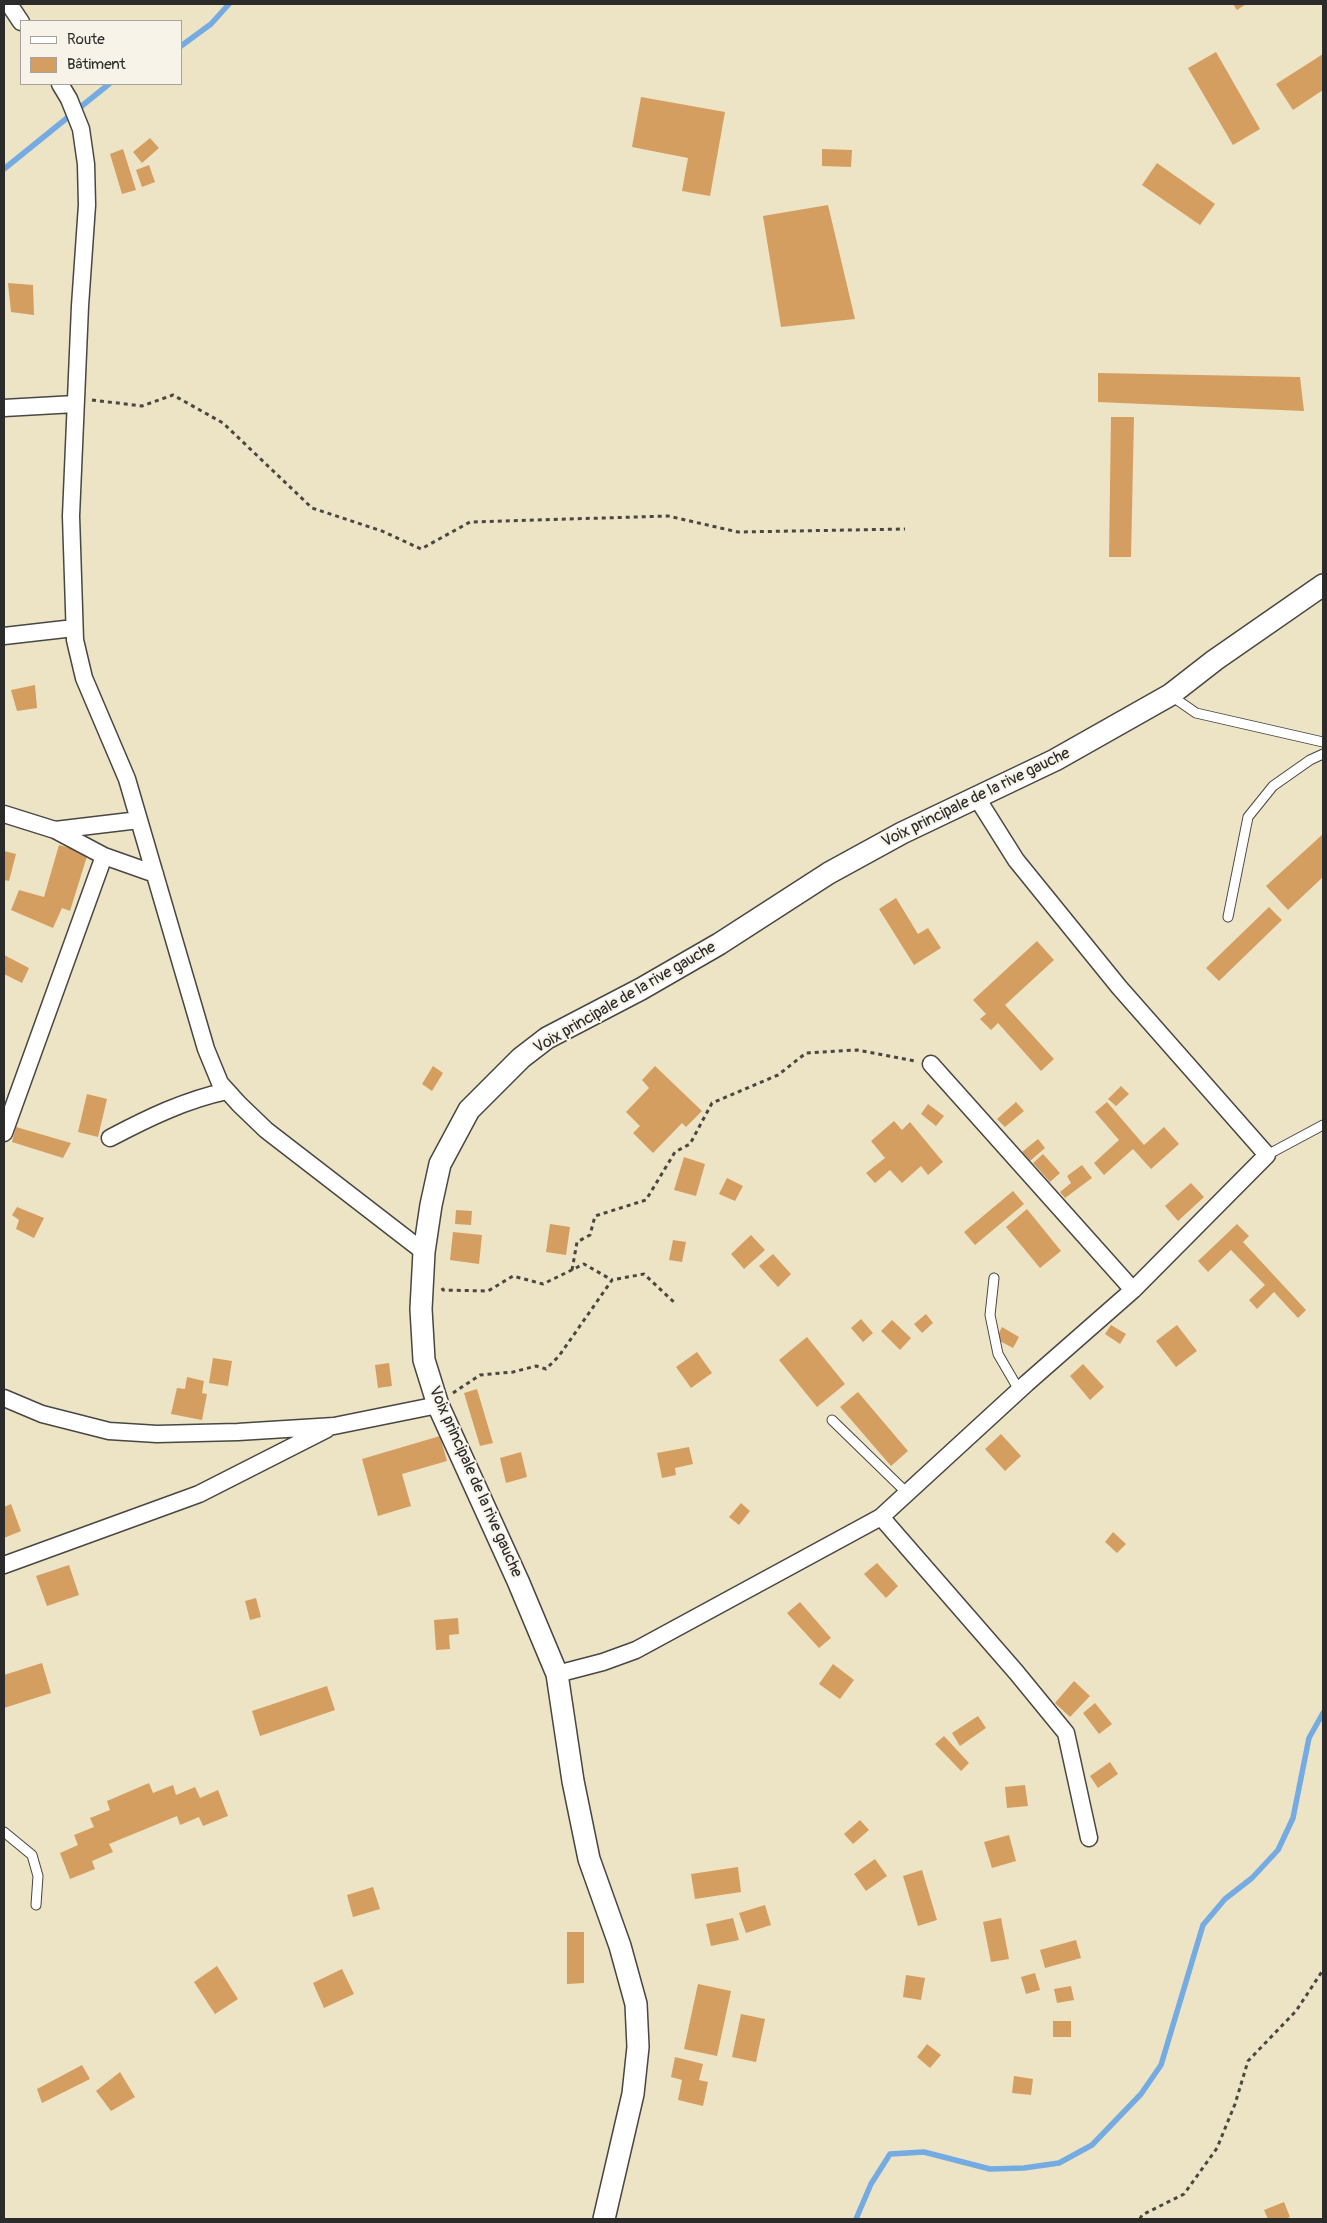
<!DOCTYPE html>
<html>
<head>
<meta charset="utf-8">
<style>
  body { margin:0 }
  #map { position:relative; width:1327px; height:2223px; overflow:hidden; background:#ede3c5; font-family:Pangolin,sans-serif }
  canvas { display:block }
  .frame { position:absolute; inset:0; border:5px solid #2b2b2b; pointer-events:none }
  .legend { position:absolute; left:20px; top:20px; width:162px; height:65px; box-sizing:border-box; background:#f7f3e8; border:1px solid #a5a39c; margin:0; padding:6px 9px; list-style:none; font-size:15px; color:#2b2b2b }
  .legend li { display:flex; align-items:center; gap:10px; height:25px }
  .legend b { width:25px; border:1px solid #a5a39c }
</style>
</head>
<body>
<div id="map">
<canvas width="1327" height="2223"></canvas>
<div class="frame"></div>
<ul class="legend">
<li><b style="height:6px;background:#fff"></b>Route</li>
<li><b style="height:14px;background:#d59e61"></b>Bâtiment</li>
</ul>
</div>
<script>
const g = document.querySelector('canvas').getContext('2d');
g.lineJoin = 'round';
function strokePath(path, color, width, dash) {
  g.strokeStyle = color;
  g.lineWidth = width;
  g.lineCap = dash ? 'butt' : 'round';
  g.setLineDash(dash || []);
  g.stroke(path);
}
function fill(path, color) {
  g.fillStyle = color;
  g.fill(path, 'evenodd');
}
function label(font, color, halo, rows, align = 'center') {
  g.font = font + ' Pangolin,sans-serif';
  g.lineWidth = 4;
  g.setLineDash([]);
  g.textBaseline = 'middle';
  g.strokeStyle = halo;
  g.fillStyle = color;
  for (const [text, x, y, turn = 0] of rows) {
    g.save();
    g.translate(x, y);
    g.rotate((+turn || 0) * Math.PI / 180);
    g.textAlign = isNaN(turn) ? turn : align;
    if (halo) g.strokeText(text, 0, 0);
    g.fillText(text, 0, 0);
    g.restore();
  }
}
const stream = new Path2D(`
  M 181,46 L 211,24 L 229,4
  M 4,169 L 109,84
  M 856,2219 L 871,2184 L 890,2154 L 924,2152 L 990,2169 L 1024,2168 L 1059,2163 L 1092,2145 L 1141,2094 L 1161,2065 L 1203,1925 L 1225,1899 L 1252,1878 L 1278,1850 L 1293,1818 L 1309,1738 L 1323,1713`);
const building = new Path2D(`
  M 1233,4 L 1246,4 L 1237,10 Z
  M 1216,52 L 1260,129 L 1233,145 L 1188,68 Z
  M 1323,54 L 1323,90 L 1293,110 L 1276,84 Z
  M 641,97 L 725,112 L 710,196 L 682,191 L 688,158 L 632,147 Z
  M 150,138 L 159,148 L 142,163 L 133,152 Z
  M 123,149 L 136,190 L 122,194 L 110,154 Z
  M 822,149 L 852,150 L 851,167 L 822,166 Z
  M 1157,163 L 1215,204 L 1200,225 L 1142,185 Z
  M 149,165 L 155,182 L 142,187 L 136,170 Z
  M 828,205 L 855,319 L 781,327 L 763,216 Z
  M 8,283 L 33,285 L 34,315 L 11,312 Z
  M 1098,373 L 1300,377 L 1304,411 L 1098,402 Z
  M 1111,417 L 1134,417 L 1131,557 L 1109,557 Z
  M 35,685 L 37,708 L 17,711 L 11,690 Z
  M 1323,834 L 1323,877 L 1288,910 L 1266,886 Z
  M 59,845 L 88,853 L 70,911 L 62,908 L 53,928 L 11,910 L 19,890 L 44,897 Z
  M 4,851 L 16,854 L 9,881 L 4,880 Z
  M 896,898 L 918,934 L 928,928 L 941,948 L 914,965 L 879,909 Z
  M 1269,907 L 1282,920 L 1219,981 L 1206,968 Z
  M 1037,941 L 1054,960 L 1005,1005 L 1054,1059 L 1041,1071 L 998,1023 L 991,1030 L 980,1019 L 986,1014 L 973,1000 Z
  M 4,955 L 29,968 L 22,983 L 4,974 Z
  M 433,1066 L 443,1073 L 432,1091 L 422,1084 Z
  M 655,1066 L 702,1111 L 686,1127 L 682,1123 L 653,1153 L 633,1133 L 640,1126 L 626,1112 L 649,1088 L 642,1080 Z
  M 1121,1086 L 1129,1094 L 1116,1106 L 1108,1099 Z
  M 87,1094 L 107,1099 L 98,1137 L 78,1132 Z
  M 1016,1102 L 1024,1111 L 1005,1127 L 997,1119 Z
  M 1107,1102 L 1144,1145 L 1164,1127 L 1179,1144 L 1151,1169 L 1133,1149 L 1104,1175 L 1094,1163 L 1119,1140 L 1095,1112 Z
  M 928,1104 L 944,1116 L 936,1126 L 921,1114 Z
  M 894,1121 L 902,1130 L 910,1122 L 943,1162 L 928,1175 L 921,1166 L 902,1183 L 890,1170 L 875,1183 L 866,1173 L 885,1158 L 871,1141 Z
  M 16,1127 L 71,1143 L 63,1158 L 12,1142 Z
  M 1038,1139 L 1045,1148 L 1030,1161 L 1022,1152 Z
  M 1043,1154 L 1060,1173 L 1050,1182 L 1033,1163 Z
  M 684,1157 L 705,1164 L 696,1196 L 674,1190 Z
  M 1082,1165 L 1092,1178 L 1065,1198 L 1060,1192 L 1071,1183 L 1067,1176 Z
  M 727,1178 L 743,1186 L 735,1201 L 719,1194 Z
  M 1191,1183 L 1204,1197 L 1178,1221 L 1165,1206 Z
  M 1013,1191 L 1024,1204 L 975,1245 L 964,1232 Z
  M 17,1207 L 44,1218 L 34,1238 L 16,1229 L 19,1220 L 12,1215 Z
  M 1027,1209 L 1061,1251 L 1040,1268 L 1006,1227 Z
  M 456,1210 L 472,1211 L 471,1225 L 455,1224 Z
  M 550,1224 L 570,1227 L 566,1255 L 546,1252 Z
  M 1237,1224 L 1249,1236 L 1243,1242 L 1306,1310 L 1298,1318 L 1274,1292 L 1257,1309 L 1249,1300 L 1265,1285 L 1231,1250 L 1208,1272 L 1198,1261 Z
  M 453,1232 L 482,1235 L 479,1264 L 450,1260 Z
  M 751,1235 L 765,1250 L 744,1269 L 731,1254 Z
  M 673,1240 L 686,1242 L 682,1262 L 669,1260 Z
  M 773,1254 L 791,1274 L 778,1287 L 759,1266 Z
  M 926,1314 L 933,1323 L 922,1333 L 914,1324 Z
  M 861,1319 L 873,1333 L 863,1342 L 851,1328 Z
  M 892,1320 L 911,1338 L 900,1350 L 881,1331 Z
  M 1111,1325 L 1126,1334 L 1120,1344 L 1105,1334 Z
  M 1177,1325 L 1197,1351 L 1176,1367 L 1156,1341 Z
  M 1002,1327 L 1019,1337 L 1013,1348 L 996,1339 Z
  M 807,1337 L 845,1384 L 817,1407 L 779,1360 Z
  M 697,1352 L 712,1373 L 691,1388 L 676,1367 Z
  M 213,1358 L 232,1361 L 228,1386 L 209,1383 Z
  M 389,1363 L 392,1386 L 378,1388 L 375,1365 Z
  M 1083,1364 L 1104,1387 L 1090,1400 L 1070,1376 Z
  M 187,1377 L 204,1381 L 202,1393 L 207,1394 L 202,1420 L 171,1414 L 177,1388 L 185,1389 Z
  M 477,1389 L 493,1443 L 480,1446 L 464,1393 Z
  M 858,1392 L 908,1451 L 891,1466 L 840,1407 Z
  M 1001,1434 L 1021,1456 L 1005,1471 L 985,1449 Z
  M 440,1436 L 447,1461 L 402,1474 L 411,1506 L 378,1516 L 362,1459 Z
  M 689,1447 L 693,1464 L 675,1468 L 676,1475 L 662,1478 L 657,1453 Z
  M 521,1452 L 527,1477 L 506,1483 L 500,1458 Z
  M 741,1503 L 750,1511 L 739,1525 L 729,1517 Z
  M 11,1504 L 21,1531 L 4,1538 L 4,1507 Z
  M 1113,1532 L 1126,1544 L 1117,1553 L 1105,1542 Z
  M 877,1563 L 898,1586 L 886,1598 L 864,1574 Z
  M 69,1565 L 79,1595 L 47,1606 L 36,1576 Z
  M 256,1598 L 261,1617 L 250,1620 L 245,1601 Z
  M 800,1602 L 831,1638 L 819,1648 L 787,1613 Z
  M 458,1618 L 459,1634 L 449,1635 L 450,1649 L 436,1650 L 434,1620 Z
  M 42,1663 L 51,1693 L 4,1708 L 4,1675 Z
  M 833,1664 L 854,1680 L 840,1699 L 819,1684 Z
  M 1074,1681 L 1090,1696 L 1070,1717 L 1055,1703 Z
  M 327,1686 L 335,1710 L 260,1736 L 252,1711 Z
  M 1095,1703 L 1112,1724 L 1099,1734 L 1083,1713 Z
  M 978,1716 L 986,1728 L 960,1746 L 952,1733 Z
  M 944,1736 L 969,1763 L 961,1771 L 935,1744 Z
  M 1110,1762 L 1118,1774 L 1098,1788 L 1090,1776 Z
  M 149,1783 L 153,1793 L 173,1785 L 176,1795 L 195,1787 L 200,1798 L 218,1790 L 228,1816 L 203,1826 L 199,1817 L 180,1825 L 177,1816 L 109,1844 L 113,1852 L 92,1861 L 95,1869 L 70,1879 L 60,1853 L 78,1845 L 74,1835 L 94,1827 L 90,1818 L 110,1810 L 107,1801 Z
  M 1025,1785 L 1028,1806 L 1007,1808 L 1005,1787 Z
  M 860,1820 L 869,1830 L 853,1844 L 844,1834 Z
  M 1009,1835 L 1016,1861 L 992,1868 L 984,1842 Z
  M 875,1859 L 887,1876 L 866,1891 L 854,1874 Z
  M 738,1867 L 741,1892 L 695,1899 L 691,1874 Z
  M 922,1870 L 937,1920 L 918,1926 L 903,1876 Z
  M 373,1887 L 380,1909 L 353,1917 L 347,1895 Z
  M 765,1905 L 771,1925 L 746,1933 L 739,1913 Z
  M 733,1918 L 739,1940 L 711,1946 L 706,1924 Z
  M 1001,1918 L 1009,1959 L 991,1962 L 983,1922 Z
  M 567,1932 L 584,1932 L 584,1983 L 567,1984 Z
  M 1076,1940 L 1081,1958 L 1045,1968 L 1040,1950 Z
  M 217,1966 L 238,1999 L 215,2014 L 194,1982 Z
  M 342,1969 L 354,1994 L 324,2008 L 313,1983 Z
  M 1035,1973 L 1040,1990 L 1026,1994 L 1021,1977 Z
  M 906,1975 L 925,1978 L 921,2000 L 903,1997 Z
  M 698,1984 L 731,1991 L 717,2056 L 684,2049 Z
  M 1071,1986 L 1074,2000 L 1057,2003 L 1054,1989 Z
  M 741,2014 L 765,2019 L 756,2062 L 732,2057 Z
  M 1053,2021 L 1071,2021 L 1071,2037 L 1053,2037 Z
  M 927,2044 L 941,2055 L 930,2068 L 917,2057 Z
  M 675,2057 L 703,2064 L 699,2080 L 708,2082 L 703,2106 L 678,2100 L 682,2080 L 671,2077 Z
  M 82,2065 L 90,2079 L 42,2103 L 37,2089 Z
  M 120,2072 L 135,2097 L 111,2111 L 96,2091 Z
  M 1014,2076 L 1033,2079 L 1031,2095 L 1012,2093 Z
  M 1284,2202 L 1290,2217 L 1284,2219 L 1268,2219 L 1264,2210 Z`);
const path = new Path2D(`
  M 92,400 L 142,406 L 173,395 L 223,423 L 312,508 L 382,531 L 421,549 L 470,522 L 668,516 L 738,532 L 905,529
  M 572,1270 L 577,1242 L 590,1235 L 595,1216 L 646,1200 L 675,1152 L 690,1144 L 712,1103 L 778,1075 L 806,1053 L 857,1050 L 915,1061
  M 442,1288 L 443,1290 L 488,1291 L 513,1276 L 543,1284 L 584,1264 L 612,1280
  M 453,1393 L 480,1375 L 513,1372 L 536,1366 L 546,1369 L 559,1356 L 612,1280 L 644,1274 L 676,1304
  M 1140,2219 L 1142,2215 L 1184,2194 L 1217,2148 L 1235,2104 L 1248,2061 L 1296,2011 L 1323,1970`);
const service = new Path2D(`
  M 1170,695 L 1196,713 L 1323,742
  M 1228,917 L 1248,817 L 1273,786 L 1310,760 L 1323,754
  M 1267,1155 L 1323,1125
  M 994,1278 L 990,1315 L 998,1354 L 1019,1390
  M 832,1420 L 907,1493
  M 4,1832 L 32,1855 L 38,1876 L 36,1905`);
const minor = new Path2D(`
  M 9,4 L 21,22
  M 60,84 L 69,99 L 81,129 L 86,164 L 87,205 L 80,306 L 71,516 L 75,640 L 84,678 L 127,779 L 206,1049 L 220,1083 L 239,1104 L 266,1130 L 424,1252
  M 4,408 L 75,404
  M 4,636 L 74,628
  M 4,814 L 55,830 L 139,820
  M 55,830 L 104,856 L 155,874
  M 931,1064 L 1133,1290
  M 4,1133 L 104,856
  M 110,1138 C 148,1118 185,1100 227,1091
  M 4,1398 L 42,1414 L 109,1431 L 157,1434 L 238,1432 L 334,1426 L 438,1405
  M 881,1517 L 1016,1672 L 1066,1733 L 1089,1838
  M 4,1565 L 199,1494 L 327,1429
  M 557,1674 L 603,1662 L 636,1650 L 881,1517 L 1027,1383 L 1133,1290 L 1267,1155 L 1119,987 L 1016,860 L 977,798`);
const tertiary = new Path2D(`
  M 604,2219 L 633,2094 L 638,2047 L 636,2004 L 620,1946 L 589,1859 L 573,1781 L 557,1674 L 518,1581 L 438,1405 L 424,1360 L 421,1309 L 424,1252 L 431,1205 L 440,1164 L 469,1110 L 521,1058 L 547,1038 L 641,989 L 719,944 L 829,873 L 902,833 L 1055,760 L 1170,695 L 1215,660 L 1323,585`);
const streetNames = [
  ["Voix principale de la rive gauche",976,798,-26],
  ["Voix principale de la rive gauche",625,998,-30],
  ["Voix principale de la rive gauche",475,1482,66]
];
strokePath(stream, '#73abe2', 5.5);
fill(building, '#d59e61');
strokePath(service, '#484742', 11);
strokePath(minor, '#484742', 19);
strokePath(tertiary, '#484742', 24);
strokePath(path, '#484742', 3, [4, 4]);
strokePath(service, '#fff', 9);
strokePath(minor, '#fff', 16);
strokePath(tertiary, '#fff', 21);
label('16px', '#2b2b2b', '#f7f3e8', streetNames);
</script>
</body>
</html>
